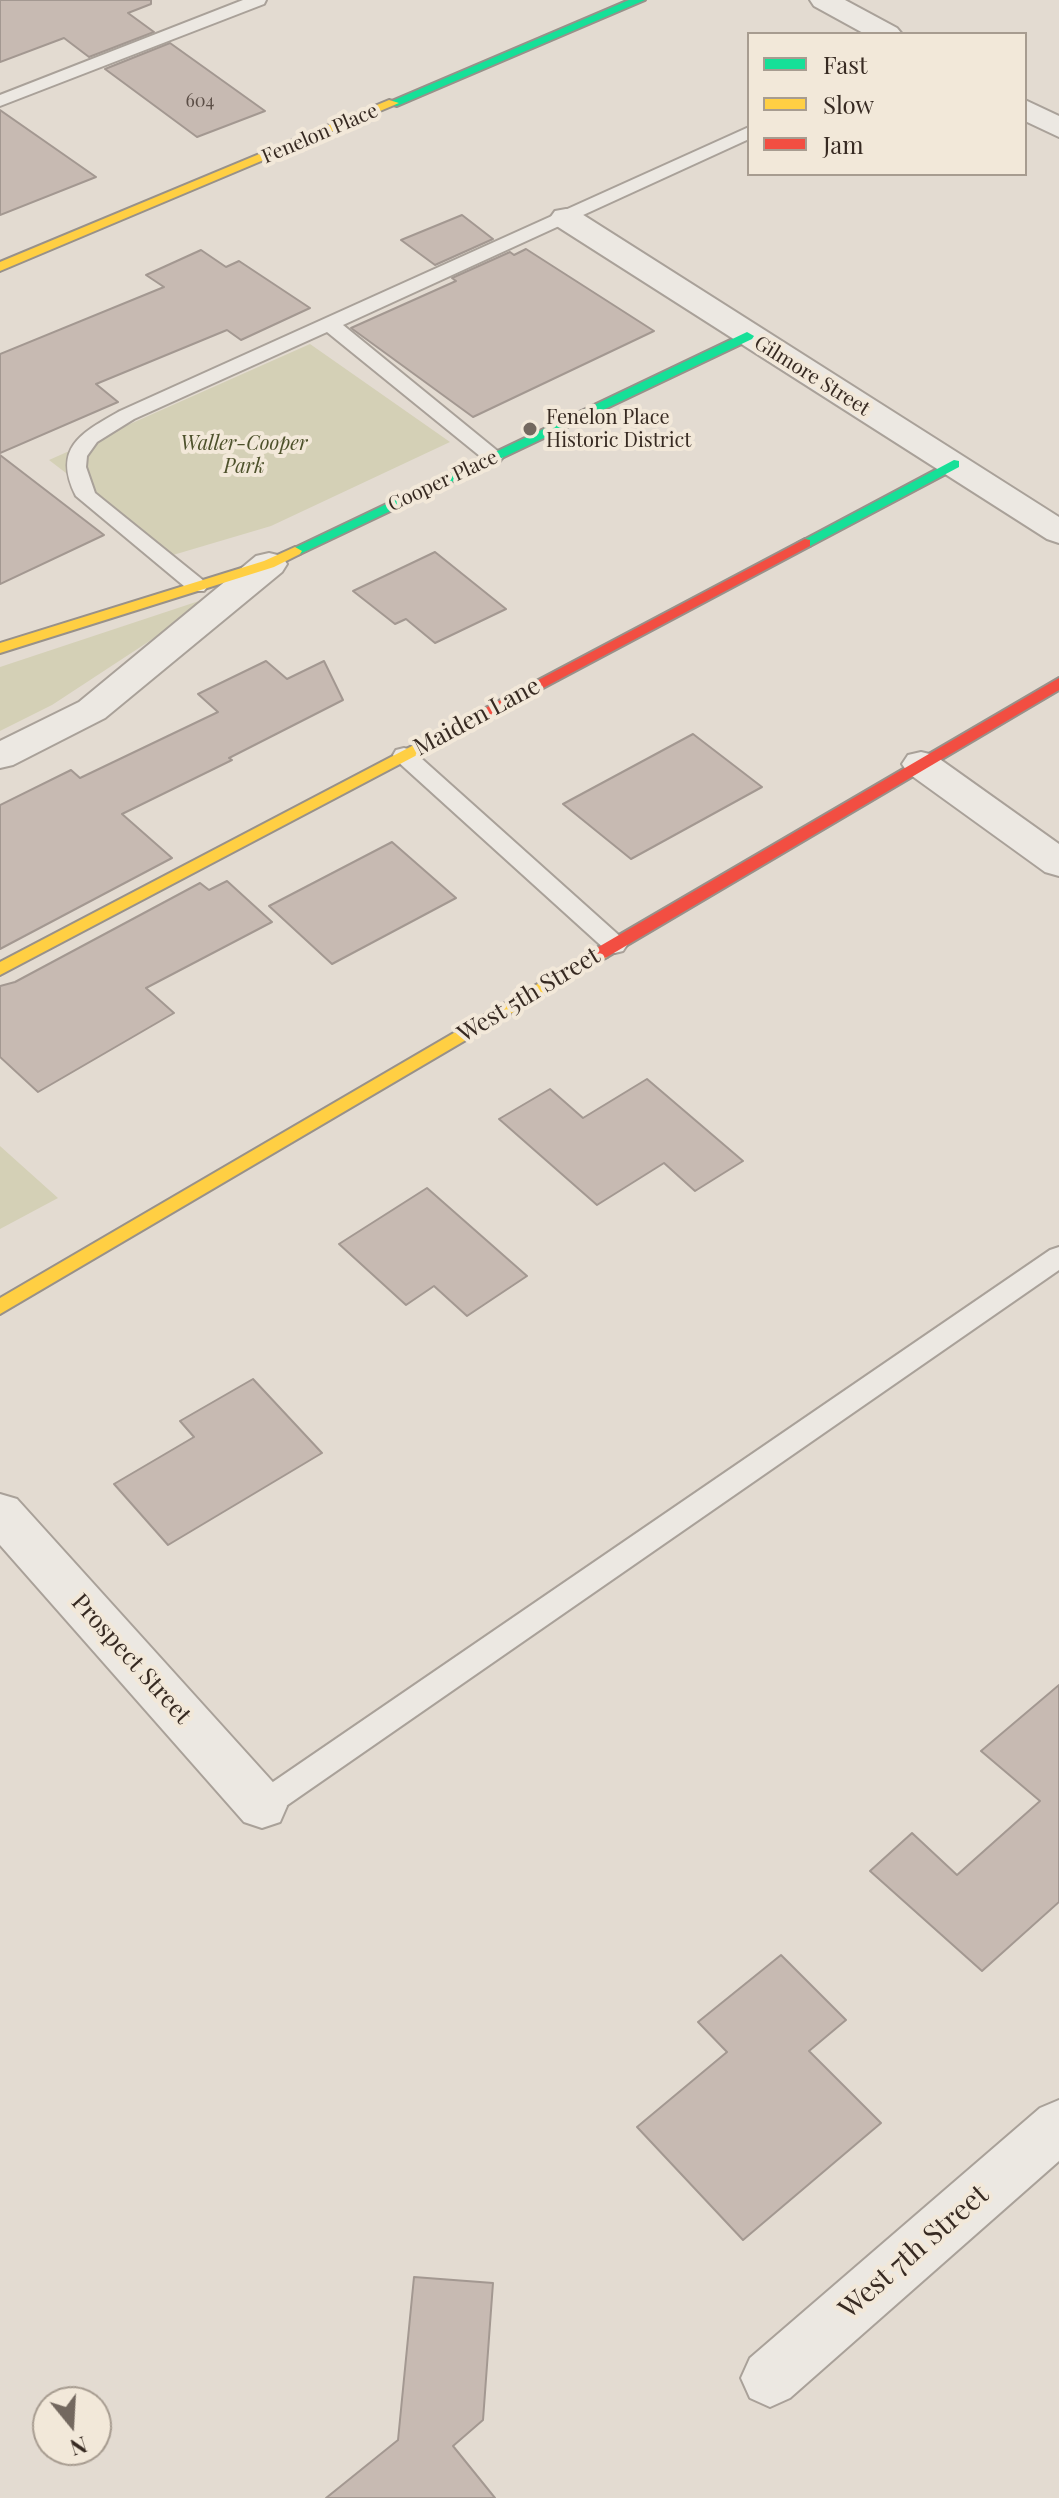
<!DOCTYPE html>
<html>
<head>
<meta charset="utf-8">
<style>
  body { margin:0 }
  #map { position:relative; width:1059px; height:2498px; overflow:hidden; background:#e3dbd1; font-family:"Playfair Display",serif }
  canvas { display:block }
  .legend { position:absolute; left:747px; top:32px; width:280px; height:144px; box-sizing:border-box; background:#f2e8d9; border:2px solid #a79c90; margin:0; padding:10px 14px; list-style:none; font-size:24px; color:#372a22 }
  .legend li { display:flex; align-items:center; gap:16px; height:40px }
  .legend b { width:40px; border:2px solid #a79c90 }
  .north { position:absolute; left:32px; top:2386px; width:80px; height:80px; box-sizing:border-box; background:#f2e8d9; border:2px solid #a79c90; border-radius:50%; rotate:162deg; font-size:22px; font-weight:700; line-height:32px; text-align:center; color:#372a22 }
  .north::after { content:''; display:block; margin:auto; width:28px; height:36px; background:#73685f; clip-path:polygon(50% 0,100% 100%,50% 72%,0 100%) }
</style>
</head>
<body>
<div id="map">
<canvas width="1059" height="2498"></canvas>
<ul class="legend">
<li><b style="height:10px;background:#16e098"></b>Fast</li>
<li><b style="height:10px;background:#ffcf43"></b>Slow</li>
<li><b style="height:10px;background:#f24e42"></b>Jam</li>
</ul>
<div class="north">N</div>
</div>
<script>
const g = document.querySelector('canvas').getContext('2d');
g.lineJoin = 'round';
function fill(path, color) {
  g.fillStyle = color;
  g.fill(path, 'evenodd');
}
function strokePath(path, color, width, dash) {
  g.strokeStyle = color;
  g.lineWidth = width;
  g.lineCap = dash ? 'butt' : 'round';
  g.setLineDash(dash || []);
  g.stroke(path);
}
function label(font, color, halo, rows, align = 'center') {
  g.font = font + ' "Playfair Display",serif';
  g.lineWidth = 8;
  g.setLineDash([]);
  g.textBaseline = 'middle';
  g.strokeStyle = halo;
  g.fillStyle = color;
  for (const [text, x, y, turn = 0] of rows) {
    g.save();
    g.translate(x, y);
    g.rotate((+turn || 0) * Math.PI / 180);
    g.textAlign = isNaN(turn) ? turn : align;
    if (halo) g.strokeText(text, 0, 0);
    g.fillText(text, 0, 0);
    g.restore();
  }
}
const green = new Path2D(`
  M 310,344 L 450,442 L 271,526 L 173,555 L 49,460 Z
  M 202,600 L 206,604 L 52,705 L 0,731 L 0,667 Z
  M 0,1146 L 58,1198 L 0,1229 Z`);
const building = new Path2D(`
  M 0,0 L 151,0 L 151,4 L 128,13 L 154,32 L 89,57 L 64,38 L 0,62 Z
  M 170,43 L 265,111 L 197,137 L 105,69 Z
  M 0,110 L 96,177 L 0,215 Z
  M 462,215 L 493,239 L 435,265 L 401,240 Z
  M 526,249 L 654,331 L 473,417 L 351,328 L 456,281 L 452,278 L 510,252 L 514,255 Z
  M 201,250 L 226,267 L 239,261 L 310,308 L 241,340 L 227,330 L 96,384 L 118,402 L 0,453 L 0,354 L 164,287 L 146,275 Z
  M 0,455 L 104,535 L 0,584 Z
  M 435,552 L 506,609 L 435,643 L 406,619 L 395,624 L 353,591 Z
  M 266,661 L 287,679 L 324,661 L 343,700 L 229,758 L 232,760 L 122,814 L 172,858 L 0,949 L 0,805 L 71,770 L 80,778 L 218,712 L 198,694 Z
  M 693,734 L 762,787 L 631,859 L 563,804 Z
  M 392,842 L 456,898 L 332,964 L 269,906 Z
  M 227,881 L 272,922 L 146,988 L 174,1013 L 38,1092 L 0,1057 L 0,986 L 15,982 L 200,883 L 209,890 Z
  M 647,1079 L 743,1161 L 695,1191 L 664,1163 L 597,1205 L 499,1119 L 550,1089 L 583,1118 Z
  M 427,1188 L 527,1276 L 467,1316 L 434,1286 L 406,1305 L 339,1244 Z
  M 253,1379 L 322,1453 L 168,1545 L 114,1484 L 194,1437 L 180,1421 Z
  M 1059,1685 L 1059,1902 L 982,1971 L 870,1871 L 912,1833 L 957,1875 L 1040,1801 L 981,1751 Z
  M 781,1955 L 846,2020 L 809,2051 L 881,2123 L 743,2240 L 637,2127 L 727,2052 L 698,2022 Z
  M 414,2277 L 493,2283 L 483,2420 L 453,2446 L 495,2498 L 326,2498 L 398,2440 Z`);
const lane = new Path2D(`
  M 243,0 L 266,0 L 264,4 L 0,106 L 0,95 Z
  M 749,127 L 749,139 L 343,325 L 500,453 L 503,457 L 500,461 L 486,461 L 327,332 L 134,419 L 97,442 L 87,456 L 86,467 L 95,493 L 204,581 L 208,586 L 204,591 L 190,591 L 76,496 C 52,448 81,433 120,411 Z
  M 404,748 L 412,750 L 623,939 L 627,945 L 623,951 L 615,953 L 607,951 L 396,760 L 393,755 L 396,750 Z
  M 1059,1247 L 1059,1270 L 273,1815 L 262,1819 L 251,1815 L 247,1806 L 251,1797 L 1050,1250 Z`);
const street = new Path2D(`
  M 810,0 L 845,0 L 897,28 L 902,34 L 865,34 L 814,6 Z
  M 1025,100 L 1059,116 L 1059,137 L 1025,121 Z
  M 566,209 L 577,211 L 1059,517 L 1059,543 L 1047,539 L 555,225 L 550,218 L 555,211 Z
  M 269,553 L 282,556 L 287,564 L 282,572 L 105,718 L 13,765 L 0,768 L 0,741 L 79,702 L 256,556 Z
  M 921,752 L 934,755 L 1059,844 L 1059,876 L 1045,872 L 908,773 L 902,764 L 908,755 Z
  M 0,1494 L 17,1499 L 280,1790 L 287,1806 L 280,1822 L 262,1828 L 244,1822 L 0,1545 Z
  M 1059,2100 L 1059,2161 L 790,2398 L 770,2407 L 750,2398 L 741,2378 L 750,2358 L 1040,2108 Z`);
const fast = new Path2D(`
  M 629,0 L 645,0 L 397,106 L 387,103 Z
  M 747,332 L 754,336 L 752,339 L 300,554 L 295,555 L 288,551 Z
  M 954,460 L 959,461 L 959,467 L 810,546 L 805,547 L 798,543 Z`);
const slow = new Path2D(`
  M 389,100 L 399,103 L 0,271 L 0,262 Z
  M 295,547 L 302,551 L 300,554 L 274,567 L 0,653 L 0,643 L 264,561 Z
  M 431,736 L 436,737 L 439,741 L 436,745 L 0,975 L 0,962 Z
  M 601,947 L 607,949 L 609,953 L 607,957 L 0,1314 L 0,1298 Z`);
const jam = new Path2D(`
  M 805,539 L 810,540 L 810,546 L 436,745 L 426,745 L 423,741 Z
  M 1059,678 L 1059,690 L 607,957 L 601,959 L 593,953 L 595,949 Z`);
const markers = [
  [530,429,8,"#73685f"]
];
const farNumbernames = [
  ["604",200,101]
];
const farStreetnames = [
  ["Fenelon Place",320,134,-23],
  ["Gilmore Street",812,376,32],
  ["Cooper Place",443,481,-25]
];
const farPoinames = [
  ["Fenelon Place",546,418],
  ["Historic District",546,441]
];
const farParknames = [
  ["Waller-Cooper",244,444],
  ["Park",244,467]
];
const streetNames = [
  ["Maiden Lane",477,717,-28],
  ["West 5th Street",529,995,-31],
  ["Prospect Street",131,1659,48]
];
const nearStreetnames = [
  ["West 7th Street",914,2252,-41]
];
fill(green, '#d4d0b6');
fill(building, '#c7bab2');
strokePath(building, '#a39891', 2);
strokePath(lane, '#a9a199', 4);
strokePath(street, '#a9a199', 4);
strokePath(fast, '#98918a', 4);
strokePath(slow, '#98918a', 4);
strokePath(jam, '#98918a', 4);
fill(lane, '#ece8e2');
fill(street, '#ece8e2');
fill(fast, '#16e098');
fill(slow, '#ffcf43');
fill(jam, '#f24e42');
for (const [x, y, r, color] of markers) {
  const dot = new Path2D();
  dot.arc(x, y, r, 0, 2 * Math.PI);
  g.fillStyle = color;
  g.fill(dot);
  strokePath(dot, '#f2e8d9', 3);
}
label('18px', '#5b4e46', null, farNumbernames);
label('20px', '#372a22', '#f2e8d9', farStreetnames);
label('20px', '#372a22', '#f2e8d9', farPoinames, 'left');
label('italic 20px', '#4d512b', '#f2e8d9', farParknames);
label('24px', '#372a22', '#f2e8d9', streetNames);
label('28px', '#372a22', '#f2e8d9', nearStreetnames);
</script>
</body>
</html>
